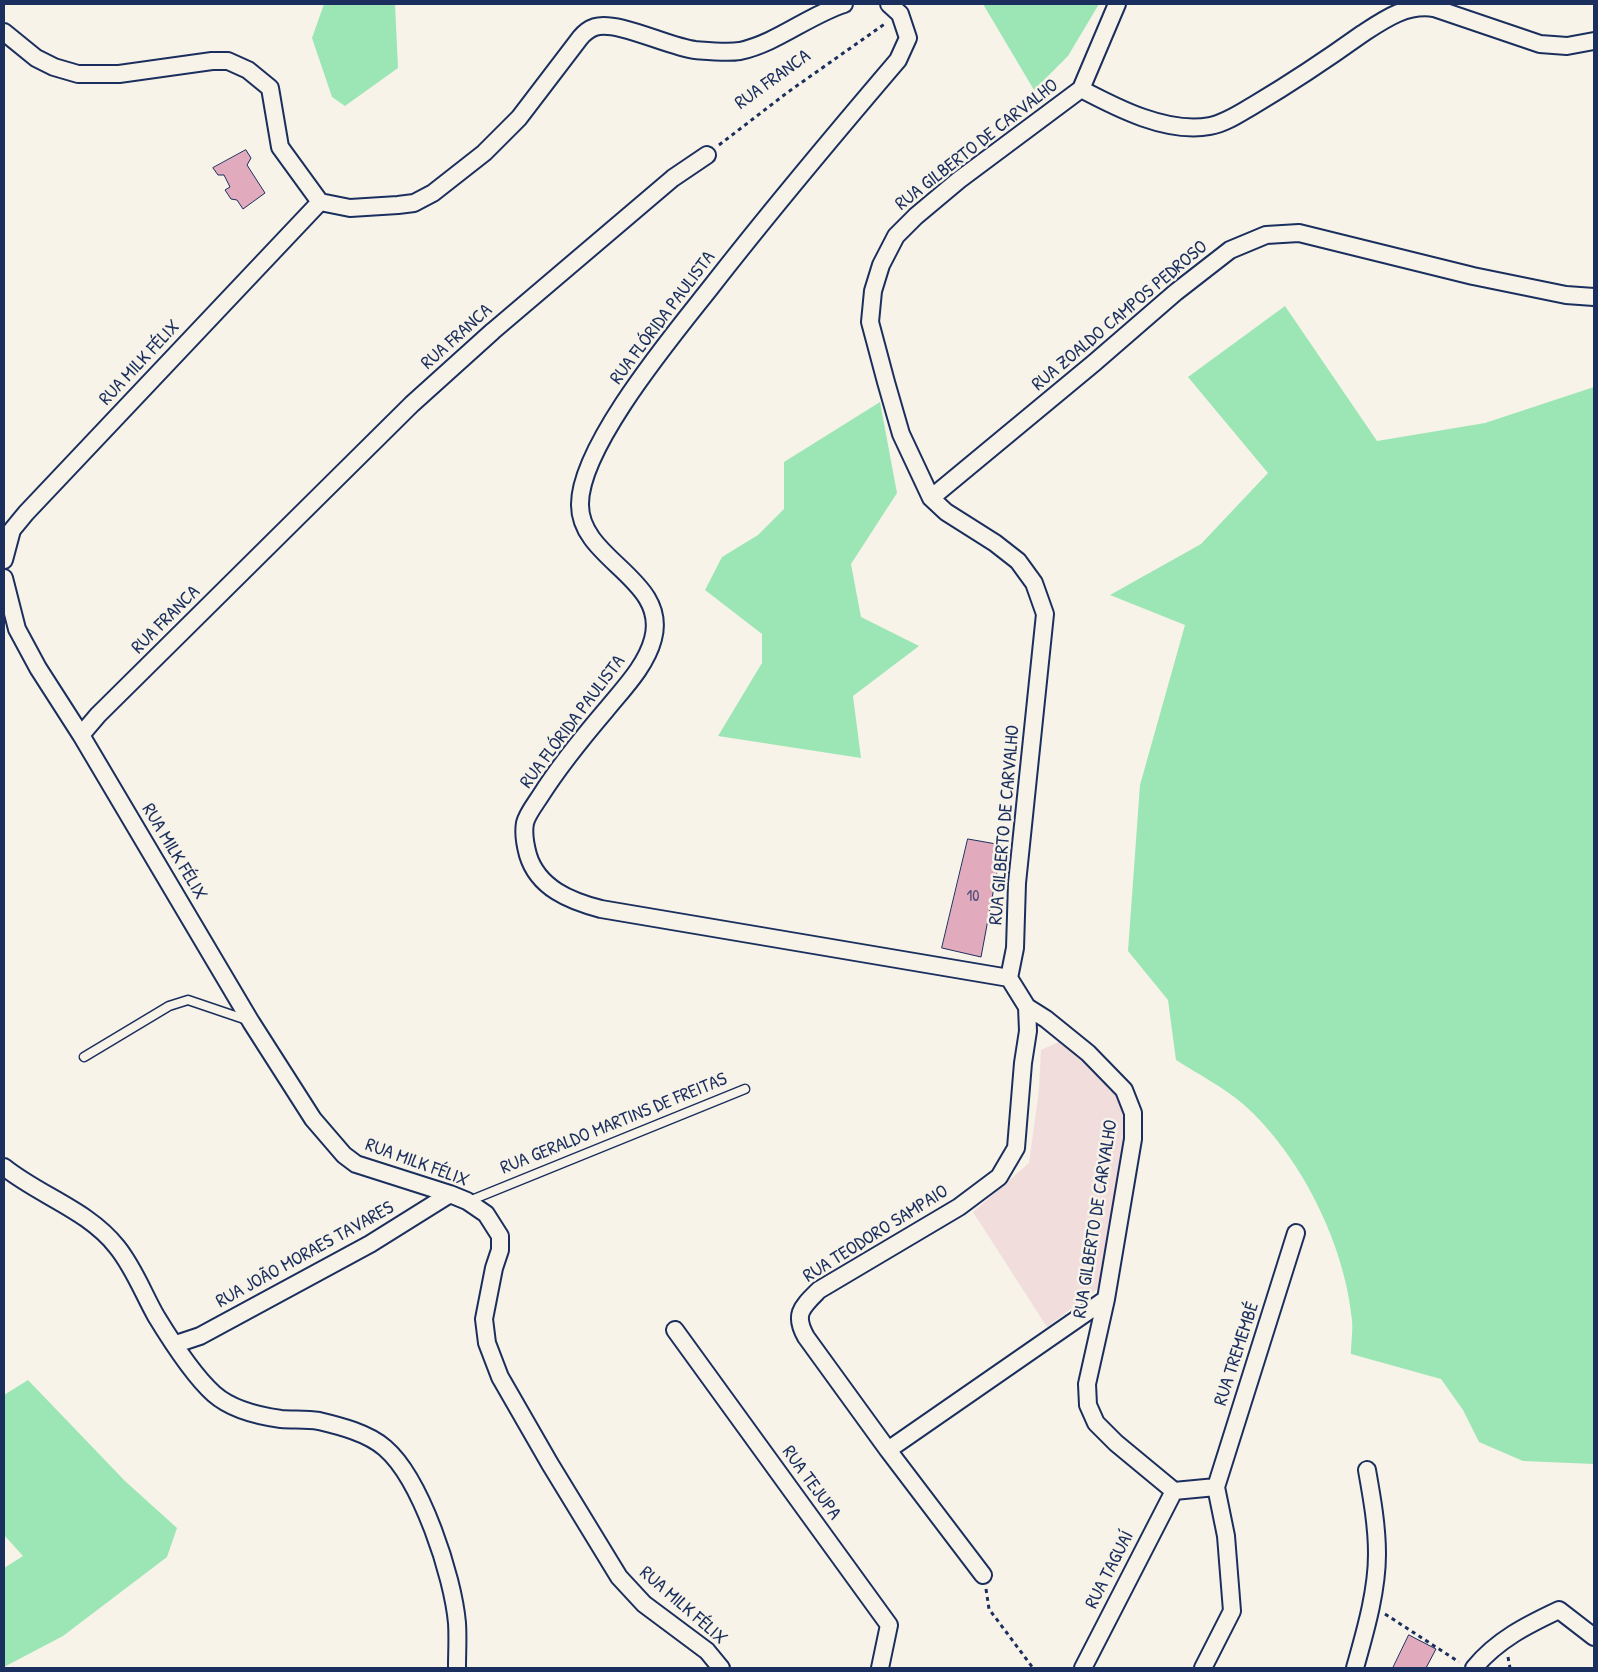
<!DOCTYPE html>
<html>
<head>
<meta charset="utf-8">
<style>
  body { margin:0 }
  #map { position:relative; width:1598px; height:1672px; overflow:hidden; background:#f7f3e8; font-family:"Patrick Hand",sans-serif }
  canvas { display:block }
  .frame { position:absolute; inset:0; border:5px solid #1b2f5e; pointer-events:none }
</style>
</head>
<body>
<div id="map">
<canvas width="1598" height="1672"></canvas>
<div class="frame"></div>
</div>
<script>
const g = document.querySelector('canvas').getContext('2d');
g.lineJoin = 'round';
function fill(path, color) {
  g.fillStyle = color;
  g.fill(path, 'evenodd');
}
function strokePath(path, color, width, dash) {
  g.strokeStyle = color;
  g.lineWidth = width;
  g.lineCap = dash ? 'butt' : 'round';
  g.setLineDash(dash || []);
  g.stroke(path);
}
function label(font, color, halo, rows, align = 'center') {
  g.font = font + ' "Patrick Hand",sans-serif';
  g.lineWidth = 5;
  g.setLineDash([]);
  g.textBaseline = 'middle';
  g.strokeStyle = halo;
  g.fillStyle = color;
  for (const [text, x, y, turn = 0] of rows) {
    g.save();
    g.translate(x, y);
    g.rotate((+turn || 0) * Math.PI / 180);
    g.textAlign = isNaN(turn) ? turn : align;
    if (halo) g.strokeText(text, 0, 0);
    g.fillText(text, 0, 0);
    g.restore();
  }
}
const built = new Path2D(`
  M 1059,1042 L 1099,1069 L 1129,1108 L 1105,1283 L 1047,1327 L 973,1212 L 1029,1163 L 1039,1090 L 1041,1050 Z`);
const green = new Path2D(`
  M 324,4 L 395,4 L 398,68 L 345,106 L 332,97 L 312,38 Z
  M 983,4 L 1099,4 L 1068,56 L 1034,90 Z
  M 1285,306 L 1377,441 L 1485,423 L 1594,387 L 1594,1464 L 1523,1461 L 1479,1442 L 1463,1410 L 1441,1379 L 1351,1354 C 1351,1343 1353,1331 1352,1320 C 1345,1244 1300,1154 1243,1104 C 1223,1087 1198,1074 1176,1060 L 1168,1000 L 1128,951 L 1140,785 L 1185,625 L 1110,595 L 1201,544 L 1268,473 L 1188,377 Z
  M 880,402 L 897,493 L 851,564 L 861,617 L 919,646 L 853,696 L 861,758 L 718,736 L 762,663 L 762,634 L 705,590 L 722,557 L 758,535 L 784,509 L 784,462 Z
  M 28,1380 L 125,1481 L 177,1528 L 167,1557 L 63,1636 L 4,1667 L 4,1568 L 23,1556 L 4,1535 L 4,1395 Z`);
const building = new Path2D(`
  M 246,150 L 251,158 L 247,165 L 265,193 L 243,209 L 237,200 L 231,199 L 225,190 L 230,187 L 224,175 L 218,175 L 213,168 Z
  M 968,839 L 1002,845 L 981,957 L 942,948 Z
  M 1409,1635 L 1436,1649 L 1426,1668 L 1393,1668 Z`);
const path = new Path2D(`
  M 719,145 L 788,92 L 886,23
  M 986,1589 L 989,1609 L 1033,1668
  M 1385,1614 L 1459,1662
  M 1508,1657 L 1510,1668`);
const service = new Path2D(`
  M 84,1057 L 169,1006 L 188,1000 L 247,1020
  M 469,1201 L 745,1089`);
const minor = new Path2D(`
  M 889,4 L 900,14 L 908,38 L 898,60 C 834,135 771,210 711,287 C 674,334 579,447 580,505 C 580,560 669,579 653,639 C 646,666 623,689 606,710 C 583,737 560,765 541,795 C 536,803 527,814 525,823 C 523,834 525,844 528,855 C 538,888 570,901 601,909 L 1009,978
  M 1117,4 L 1081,89 L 959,180 L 916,216 L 896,236 L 881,265 L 873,291 L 870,322 L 886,382 L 901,434 L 931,498 L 946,512 L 995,543 L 1018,561 L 1034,583 L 1045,614 L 1017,883 L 1015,948 L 1009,978 L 1027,1007 L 1046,1019 L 1088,1053 L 1124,1090 L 1133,1113 L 1133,1139 L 1106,1299 L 1087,1384 L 1088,1405 L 1096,1423 L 1116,1443 L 1174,1491 L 1216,1487 L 1226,1536 L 1232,1611 L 1203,1668
  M 4,32 L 36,58 L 54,67 L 78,74 L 119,74 L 212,61 L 228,61 L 248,70 L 270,88 L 280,147 L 320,202 L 350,208 L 398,205 L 414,203 L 433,193 L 484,153 L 519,118 L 580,38 C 584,33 589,29 595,27 C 617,20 669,47 695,50 C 708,51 727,53 740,51 C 777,43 809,15 844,4
  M 1081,89 C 1117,108 1167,134 1210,126 C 1226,123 1240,113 1254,105 C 1291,83 1327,59 1362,34 C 1385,19 1406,4 1434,8 L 1540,44 L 1567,46 L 1594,41
  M 931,498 L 1094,363 L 1176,292 L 1230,250 L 1266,235 L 1299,233 L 1473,276 L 1566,295 L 1594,297
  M 4,560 L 12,530 L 26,513 L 320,202
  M 4,578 L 17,629 L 38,668 L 81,735 L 251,1022 L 313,1119 L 344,1155 L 356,1164 L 450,1194 L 467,1201 L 486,1214 L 500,1236 L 500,1250 L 494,1268 L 484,1319 L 487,1343 L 500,1377 L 550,1464 L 619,1577 L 644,1604 L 707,1651 L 721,1668
  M 81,735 L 98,715 L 412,404 L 493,331 L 673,178 L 707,155
  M 4,1167 C 40,1196 88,1210 117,1247 C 134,1268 143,1293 156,1316 C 170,1339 195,1377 214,1394 C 231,1409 259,1416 281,1419 C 293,1420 306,1419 319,1421 C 340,1426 368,1433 385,1448 C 421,1479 453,1576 457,1623 C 458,1638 457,1653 457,1668
  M 675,1330 L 889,1625 L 880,1668
  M 176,1344 L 200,1336 L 370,1244 L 450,1194
  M 888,1450 L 1106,1299
  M 1216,1487 L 1296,1233
  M 983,1575 L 888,1450 L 806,1337 C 793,1314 802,1307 819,1290 L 959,1207 L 999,1177 L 1016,1148 L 1023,1063 L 1028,1031 L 1027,1007
  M 1083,1668 L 1174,1491
  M 1355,1668 C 1365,1632 1377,1592 1377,1554 C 1377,1526 1372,1498 1367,1470
  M 1474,1668 C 1497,1640 1527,1625 1559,1610 L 1594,1637`);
const numberNames = [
  ["10",973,897]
];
const streetNames = [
  ["RUA FRANCA",773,80,-36],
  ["RUA GILBERTO DE CARVALHO",977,145,-38],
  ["RUA ZOALDO CAMPOS PEDROSO",1120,316,-40],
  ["RUA FLÓRIDA PAULISTA",663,318,-53],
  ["RUA FRANCA",457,337,-42],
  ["RUA MILK FÉLIX",140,363,-47],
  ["RUA FRANCA",166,620,-45],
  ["RUA FLÓRIDA PAULISTA",573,722,-53],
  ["RUA GILBERTO DE CARVALHO",1005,825,-85],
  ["RUA MILK FÉLIX",174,852,59],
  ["RUA GERALDO MARTINS DE FREITAS",614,1124,-22],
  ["RUA MILK FÉLIX",417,1163,20],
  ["RUA GILBERTO DE CARVALHO",1096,1219,-81],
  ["RUA TEODORO SAMPAIO",876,1234,-32],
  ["RUA JOÃO MORAES TAVARES",305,1255,-29],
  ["RUA TREMEMBÉ",1237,1354,-72],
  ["RUA TEJUPA",811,1483,54],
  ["RUA TAGUAÍ",1110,1570,-63],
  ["RUA MILK FÉLIX",683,1606,41]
];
fill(built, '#f1dddb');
fill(green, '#9ce6b5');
fill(building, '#e2aabd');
strokePath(building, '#1b2f5e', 1);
strokePath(service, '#1b2f5e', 11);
strokePath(minor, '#1b2f5e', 20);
strokePath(path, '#1b2f5e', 3, [4, 4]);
strokePath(service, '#f7f3e8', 8);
strokePath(minor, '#f7f3e8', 16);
label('16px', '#4d4e76', null, numberNames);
label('19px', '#1b2f5e', '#f7f3e8', streetNames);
</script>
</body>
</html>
